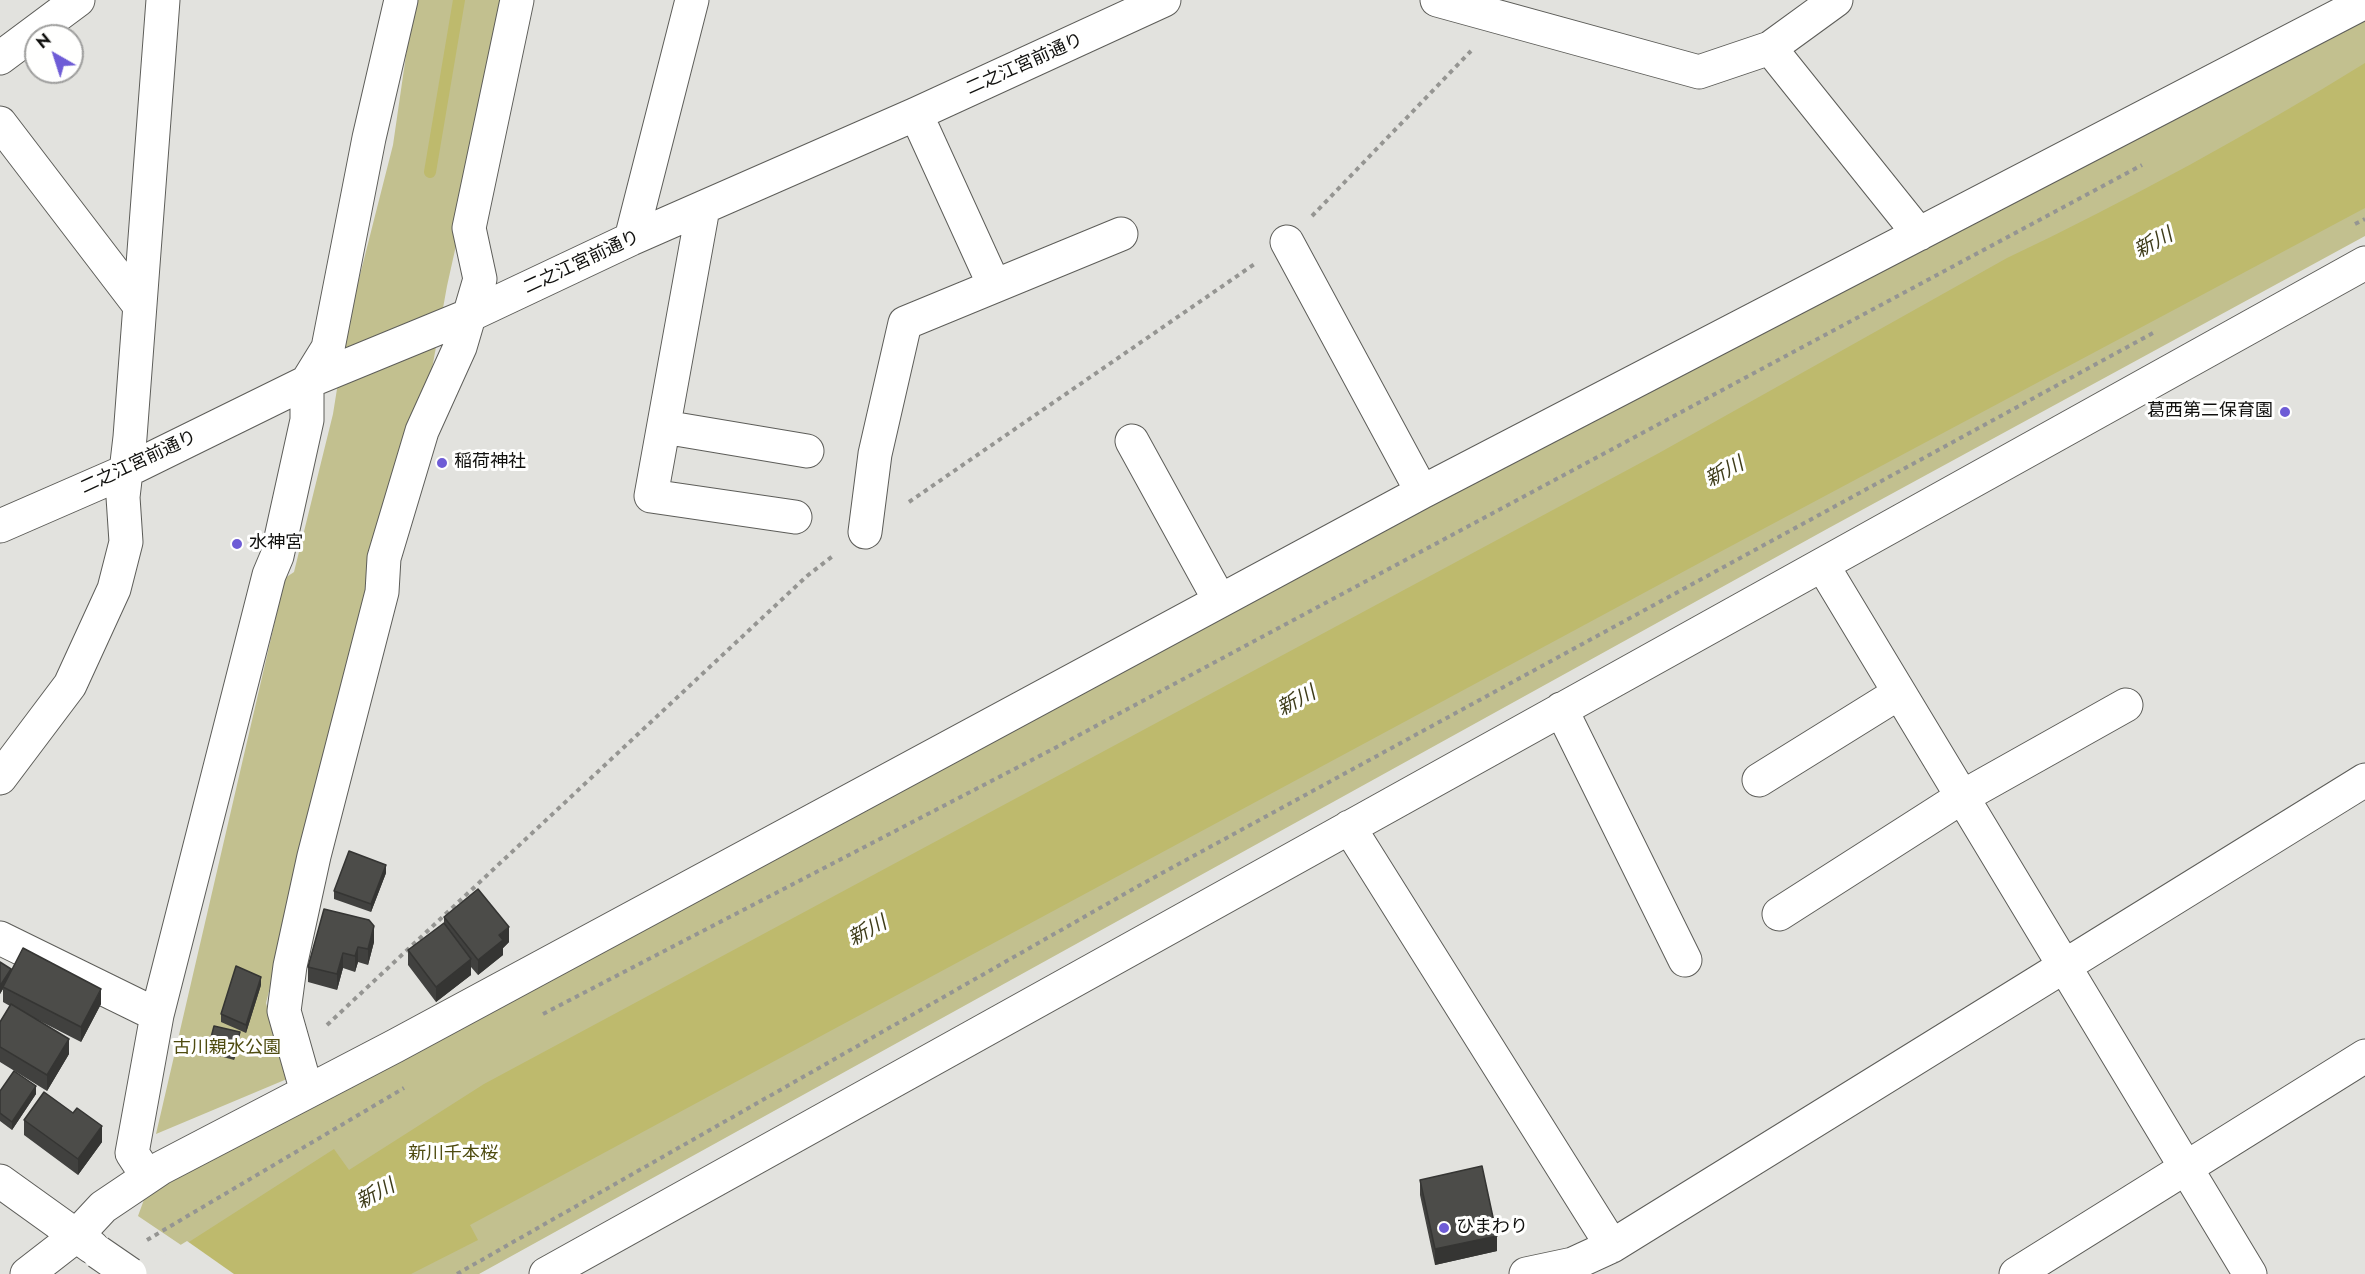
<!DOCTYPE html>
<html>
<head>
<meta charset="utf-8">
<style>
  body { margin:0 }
  #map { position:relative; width:2365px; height:1274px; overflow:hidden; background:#e2e2de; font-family:Jost,sans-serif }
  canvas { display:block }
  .north { position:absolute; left:24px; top:24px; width:60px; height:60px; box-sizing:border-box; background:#fffffe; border:2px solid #9f9f9e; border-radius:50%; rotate:321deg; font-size:16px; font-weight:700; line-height:24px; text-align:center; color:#10100e }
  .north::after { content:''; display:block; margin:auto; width:21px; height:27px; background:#6e5cd6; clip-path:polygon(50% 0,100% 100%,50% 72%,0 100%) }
</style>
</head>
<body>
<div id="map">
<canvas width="2365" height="1274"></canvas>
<div class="north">N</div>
</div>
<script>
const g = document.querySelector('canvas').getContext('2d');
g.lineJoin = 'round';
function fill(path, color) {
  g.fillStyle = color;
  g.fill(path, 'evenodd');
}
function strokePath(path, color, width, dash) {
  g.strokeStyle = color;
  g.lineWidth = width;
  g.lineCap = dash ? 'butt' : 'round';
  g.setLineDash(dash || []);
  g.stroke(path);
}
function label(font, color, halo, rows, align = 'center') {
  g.font = font + ' Jost,"Noto Sans JP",sans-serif';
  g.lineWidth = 6;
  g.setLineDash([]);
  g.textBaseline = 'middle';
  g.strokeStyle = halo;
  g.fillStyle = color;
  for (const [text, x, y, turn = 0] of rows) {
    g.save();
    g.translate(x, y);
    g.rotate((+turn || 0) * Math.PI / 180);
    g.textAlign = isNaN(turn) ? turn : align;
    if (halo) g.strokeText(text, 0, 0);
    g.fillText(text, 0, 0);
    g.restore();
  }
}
const green = new Path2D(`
  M 414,0 L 507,0 L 506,20 L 447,286 L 432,369 L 369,592 L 266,1003 L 287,1079 L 156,1134 L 285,578 L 294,572 L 333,414 L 347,326 L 393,145 Z
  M 2365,14 L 2365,236 L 1827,529 L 479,1274 L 224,1274 L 138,1216 L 150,1183 L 768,851 Z`);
const water = new Path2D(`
  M 2365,63 L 2365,208 L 1718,553 L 470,1225 L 478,1240 L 411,1274 L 139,1274 L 334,1149 L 349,1170 L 484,1084 L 1659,453 L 2007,258 C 2129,200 2250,134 2365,63 Z`);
const pier = new Path2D(`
  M 187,1241 L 234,1274 L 136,1274 L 138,1271 Z`);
const stream = new Path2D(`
  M 430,172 L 459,0`);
const path = new Path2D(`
  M 1312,216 L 1471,51
  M 2355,224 L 2365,219
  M 909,502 L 1256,263
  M 543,1014 L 1053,749 L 2142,165
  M 327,1025 L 807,576 L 834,555
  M 147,1240 L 404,1088
  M 457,1274 L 1142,884 L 2153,333`);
const minor = new Path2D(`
  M 1437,0 L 1699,72 L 1770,48 L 1836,0
  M 1770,48 L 1919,234
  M 0,58 L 78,0
  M 916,114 L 994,285
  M 0,123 L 139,305
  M 703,208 L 651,496 L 795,517
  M 631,239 L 692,0
  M 1287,242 L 1422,492
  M 664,427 L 807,451
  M 1132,441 L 1220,601
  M 0,526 L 124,472 L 307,382 L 470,315 L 631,239 L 916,114 L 1164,0
  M 865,532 L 875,454 L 905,323 L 1121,234
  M 1823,566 L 2250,1274
  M 1561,709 L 1685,960
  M 0,778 L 70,685 L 114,589 L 126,542 L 123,497 L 130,437 L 163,0
  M 1759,780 L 1899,693
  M 1349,827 L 1612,1246
  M 1779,914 L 1962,797 L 2126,705
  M 0,938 L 157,1015
  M 307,1092 L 284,1011 L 290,966 L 314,856 L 382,592 L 384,558 L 422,431 L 460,347 L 480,279 L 469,228 L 517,0
  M 147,1176 L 132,1153 L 157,1015 L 269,575 L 277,556 L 307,420 L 307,382 L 328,348 L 369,138 L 401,0
  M 0,1181 L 92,1247
  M 27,1274 L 76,1236 L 103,1207 L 161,1168 L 395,1046 L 1422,492 L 2365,2
  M 546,1274 L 2365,263
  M 1526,1274 L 1573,1264 L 1612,1246 L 2365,780
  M 2016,1274 L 2365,1056`);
const minorBridge = new Path2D(`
  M 98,1252 L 130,1274`);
const wall = new Path2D(`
  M 386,873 L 371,912 L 334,899 L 334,891 Z
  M 324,909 L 374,942 L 368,965 L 358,962 L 355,972 L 343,968 L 337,990 L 308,982 L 308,967 Z
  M 444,917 L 509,942 L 503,948 L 503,955 L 478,975 L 471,967 L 471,975 L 436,1002 L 408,965 L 408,950 L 444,923 Z
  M 0,962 L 11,971 L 101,1004 L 81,1042 L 36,1019 L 69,1054 L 47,1091 L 0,1062 L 0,1022 L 10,1006 L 3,1002 L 3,989 L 0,994 Z
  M 261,985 L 246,1033 L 221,1022 L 221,1014 Z
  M 240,1040 L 234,1060 L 209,1053 L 209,1045 Z
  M 0,1091 L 36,1094 L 12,1130 L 0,1121 Z
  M 24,1120 L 102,1142 L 78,1175 L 24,1135 Z
  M 1420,1180 L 1497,1251 L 1435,1265 L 1420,1195 Z`);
const shadedWall = new Path2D(`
  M 386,865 L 386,873 L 371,912 L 371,904 Z
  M 374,926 L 374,942 L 368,965 L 368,949 Z
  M 509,927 L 509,942 L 503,948 L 503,955 L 478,975 L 478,960 L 499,935 Z
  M 358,947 L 358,962 L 355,972 L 355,956 Z
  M 343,953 L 343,968 L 337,990 L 337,974 Z
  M 471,959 L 471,975 L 436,1002 L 436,987 Z
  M 11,969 L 11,977 L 3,987 L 3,989 L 0,994 L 0,986 Z
  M 261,977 L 261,985 L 246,1033 L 246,1025 Z
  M 101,989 L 101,1004 L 81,1042 L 81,1027 Z
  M 240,1032 L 240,1040 L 234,1060 L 234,1052 Z
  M 69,1039 L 69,1054 L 47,1091 L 47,1075 Z
  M 36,1086 L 36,1094 L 12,1130 L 12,1122 Z
  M 102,1126 L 102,1142 L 78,1175 L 78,1159 Z
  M 1497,1236 L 1497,1251 L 1435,1265 L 1435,1249 Z`);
const building = new Path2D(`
  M 349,851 L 386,865 L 371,904 L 334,891 Z
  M 478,889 L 509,927 L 499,935 L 503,940 L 478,960 L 444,917 Z
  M 324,909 L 369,920 L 374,926 L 368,949 L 358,947 L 355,956 L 343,953 L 337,974 L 308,967 Z
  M 444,923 L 471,959 L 436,987 L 408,950 Z
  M 23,948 L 101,989 L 81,1027 L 3,987 Z
  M 0,962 L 11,969 L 0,986 Z
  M 236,966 L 261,977 L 246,1025 L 221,1014 Z
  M 11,1004 L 69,1039 L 47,1075 L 0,1047 L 0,1022 Z
  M 214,1026 L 240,1032 L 234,1052 L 209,1045 Z
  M 14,1071 L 36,1086 L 12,1122 L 0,1113 L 0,1091 Z
  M 44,1092 L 73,1113 L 77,1108 L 102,1126 L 78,1159 L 24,1120 Z
  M 1482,1166 L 1497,1236 L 1435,1249 L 1420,1180 Z`);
const markers = [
  [2285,412,6,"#6e5cd6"],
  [442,463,6,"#6e5cd6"],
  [237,544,6,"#6e5cd6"],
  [1444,1228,6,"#6e5cd6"]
];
const streetNames = [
  ["二之江宮前通り",1025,65,-24],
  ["二之江宮前通り",582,263,-25],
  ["二之江宮前通り",139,463,-25]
];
const poiNames = [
  ["葛西第二保育園",2273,412,"right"],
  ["稲荷神社",454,463],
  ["水神宮",249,544],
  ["ひまわり",1456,1228]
];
const parkNames = [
  ["古川親水公園",227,1049],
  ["新川千本桜",453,1155]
];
const waterNames = [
  ["新川",2154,244,-28],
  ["新川",1725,473,-28],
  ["新川",1297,702,-28],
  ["新川",868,932,-28],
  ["新川",376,1195,-28]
];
fill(green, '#c2c08f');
fill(water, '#beba6d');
fill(pier, '#e2e2de');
strokePath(stream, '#beba6d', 12);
strokePath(minor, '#5d5d59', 35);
strokePath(path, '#959592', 4, [4.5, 4.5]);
strokePath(minor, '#fff', 33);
strokePath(minorBridge, '#5d5d59', 35, []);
strokePath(minorBridge, '#fff', 33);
fill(wall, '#41413f');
fill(shadedWall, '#353533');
fill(building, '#4c4c49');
strokePath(building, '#353533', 1.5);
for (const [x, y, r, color] of markers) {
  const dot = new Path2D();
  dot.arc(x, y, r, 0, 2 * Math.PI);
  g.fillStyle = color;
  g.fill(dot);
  strokePath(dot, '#fffffe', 2);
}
label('18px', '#10100e', '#fffffe', streetNames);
label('18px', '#10100e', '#fffffe', poiNames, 'left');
label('18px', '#4e4b0f', '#fffffe', parkNames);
label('italic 20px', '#3e3c1a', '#fffffe', waterNames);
</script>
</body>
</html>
